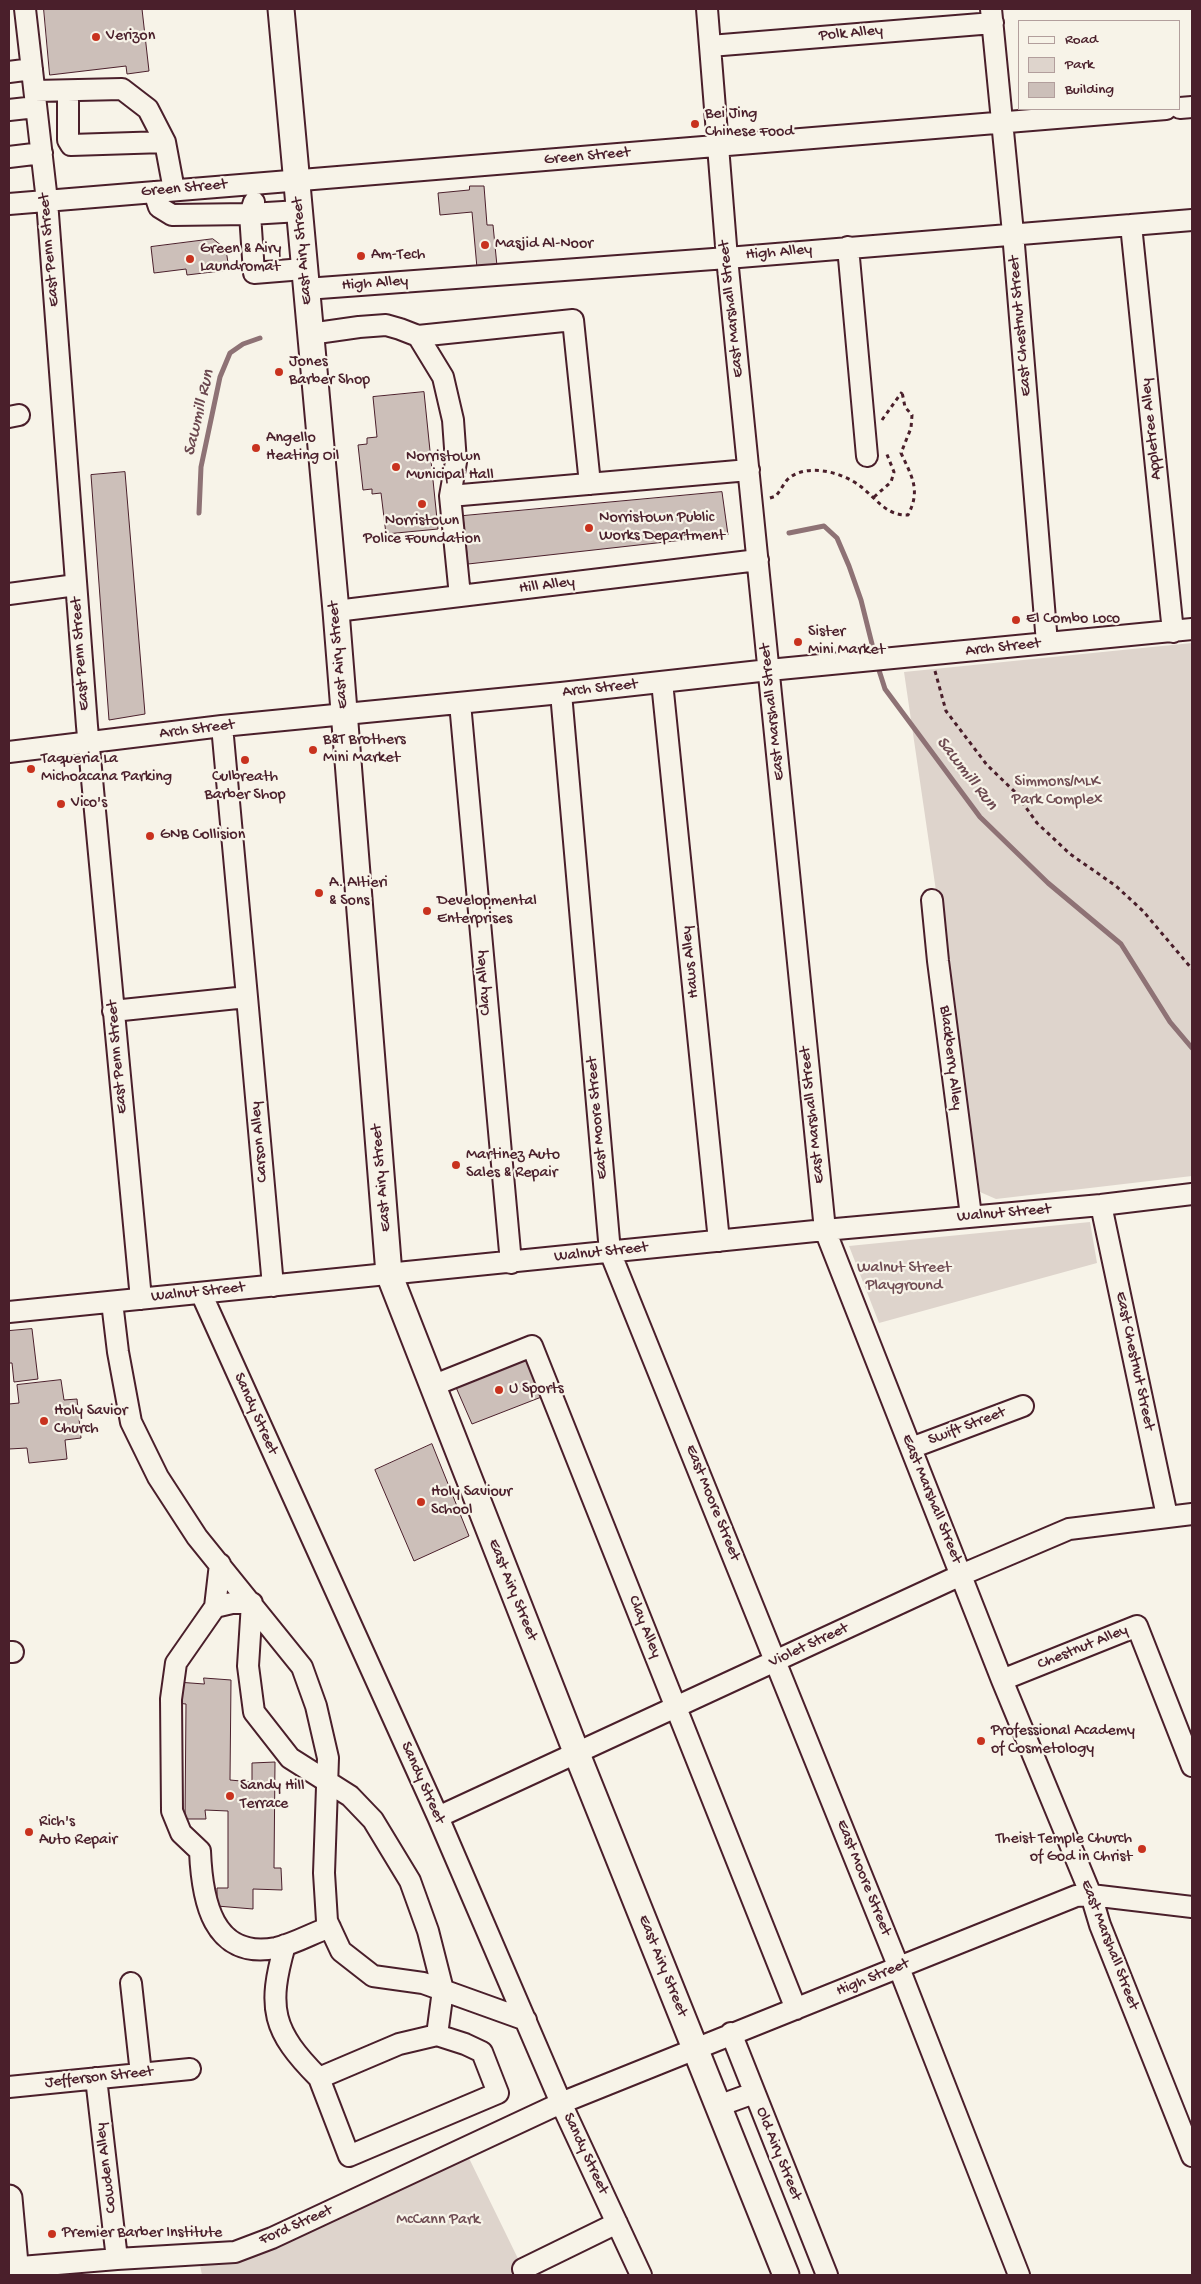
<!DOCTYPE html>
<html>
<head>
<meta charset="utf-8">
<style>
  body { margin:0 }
  #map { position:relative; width:1201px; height:2284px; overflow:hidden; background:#f7f3e8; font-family:"Gochi Hand",sans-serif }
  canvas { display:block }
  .frame { position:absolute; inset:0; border:10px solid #4a1f2b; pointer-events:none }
  .legend { position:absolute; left:1018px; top:20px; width:162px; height:90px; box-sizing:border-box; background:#f7f3e8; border:1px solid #b29e9c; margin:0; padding:6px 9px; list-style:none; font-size:15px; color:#4a1f2b }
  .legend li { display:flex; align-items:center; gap:10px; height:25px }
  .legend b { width:25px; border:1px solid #b29e9c }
</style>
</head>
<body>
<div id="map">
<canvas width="1201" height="2284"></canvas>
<div class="frame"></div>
<ul class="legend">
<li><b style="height:6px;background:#f7f3e8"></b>Road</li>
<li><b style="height:14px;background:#ded4cc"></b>Park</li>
<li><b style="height:14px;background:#ccbfb9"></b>Building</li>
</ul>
</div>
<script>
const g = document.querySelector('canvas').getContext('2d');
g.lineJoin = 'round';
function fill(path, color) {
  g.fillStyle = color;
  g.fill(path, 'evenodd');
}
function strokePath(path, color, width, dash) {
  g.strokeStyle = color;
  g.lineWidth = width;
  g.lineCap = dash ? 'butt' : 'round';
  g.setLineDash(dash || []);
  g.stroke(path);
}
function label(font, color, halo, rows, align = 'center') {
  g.font = font + ' "Gochi Hand",sans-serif';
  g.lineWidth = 4.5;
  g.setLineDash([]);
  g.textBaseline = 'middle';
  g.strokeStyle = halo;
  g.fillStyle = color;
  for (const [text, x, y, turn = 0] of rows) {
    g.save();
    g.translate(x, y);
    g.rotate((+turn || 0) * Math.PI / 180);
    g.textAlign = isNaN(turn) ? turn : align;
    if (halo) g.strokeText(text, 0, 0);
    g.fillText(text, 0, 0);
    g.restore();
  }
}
const green = new Path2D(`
  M 1192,643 L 1192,1176 L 996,1199 L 980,1192 L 904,672 Z
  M 1090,1222 L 1097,1263 L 879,1323 L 849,1246 Z
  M 464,2148 L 526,2275 L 202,2275 L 198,2256 L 235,2252 Z`);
const stream = new Path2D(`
  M 199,513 L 201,467 L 220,377 L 230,353 L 243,344 L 260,338
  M 789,533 L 824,526 L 837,538 L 849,566 L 861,600 L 875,656
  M 877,664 L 885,689 L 980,817 L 1048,883 L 1121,944 L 1170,1022 L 1192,1048`);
const building = new Path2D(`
  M 44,9 L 142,9 L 149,71 L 127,74 L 126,66 L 50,75 Z
  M 470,186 L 484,186 L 487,225 L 493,225 L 497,266 L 477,268 L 472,212 L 440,215 L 438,193 L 469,190 Z
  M 213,239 L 226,249 L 229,270 L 187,275 L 186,269 L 154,273 L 151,247 Z
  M 424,392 L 438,529 L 386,534 L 381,493 L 372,494 L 372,489 L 363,490 L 358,445 L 367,444 L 367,438 L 377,437 L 373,397 Z
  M 125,472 L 145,714 L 109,720 L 91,475 Z
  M 722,492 L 728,535 L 468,564 L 463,516 Z
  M 32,1329 L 38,1379 L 14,1382 L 12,1363 L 9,1363 L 9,1331 Z
  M 526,1355 L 544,1396 L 472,1424 L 455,1385 Z
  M 61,1380 L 64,1400 L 77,1399 L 81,1438 L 65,1440 L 67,1459 L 29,1463 L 27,1448 L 9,1449 L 9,1404 L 19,1403 L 17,1385 Z
  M 432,1444 L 469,1536 L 414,1561 L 375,1470 Z
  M 204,1678 L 231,1680 L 230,1780 L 252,1782 L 252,1763 L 275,1762 L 274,1868 L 281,1868 L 282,1890 L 253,1889 L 253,1909 L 217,1906 L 217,1888 L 228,1888 L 228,1811 L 205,1810 L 206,1819 L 185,1819 L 186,1704 L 176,1703 L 177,1682 L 204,1684 Z`);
const path = new Path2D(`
  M 882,420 L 902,392
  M 874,497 L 891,482 L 894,472 L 886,452
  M 770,498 L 776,496 C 780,491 783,485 787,480 C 805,462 842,472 860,486 C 876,498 886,516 908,515 C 921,490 912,477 901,453 L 911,428 L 912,415 L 905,407 L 902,392
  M 935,671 L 946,711 L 987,765 L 1014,791 L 1037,823 L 1070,854 L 1116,886 L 1143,911 L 1192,969`);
const minor = new Path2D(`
  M 25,9 L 47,201 L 87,726 L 141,1299
  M 707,9 L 727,258 L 825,1230 L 1002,1680 L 1091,1895 L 1100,1925 L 1192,2156
  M 991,9 L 1013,233 L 1047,643
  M 710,46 L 993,23
  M 9,72 L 32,69
  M 35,91 L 122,89 L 148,109 L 165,142 L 174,190
  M 68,91 L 68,140 L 71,145 L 165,142
  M 1180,108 L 1192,107
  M 9,110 L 36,107
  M 9,157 L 42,153
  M 154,192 L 159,207 L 172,215 L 250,214 L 254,202
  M 9,204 L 1166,109
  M 300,211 L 250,214 L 254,273 L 303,269
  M 1131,225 L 1173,632
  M 848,247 L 867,456
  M 306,289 L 727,258 L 1192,220
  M 310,334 L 359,327 L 386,325 L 400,329 L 418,336 L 443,377 L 453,420 L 456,462 L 450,496 L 460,596
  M 418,336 L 573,320 L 590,484
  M 9,417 L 19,415
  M 450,496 L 749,470
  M 9,594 L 76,585
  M 336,611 L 758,560
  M 662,682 L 719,1241
  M 561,693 L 610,1252 L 899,1968 L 1019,2275
  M 460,703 L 511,1263
  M 222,726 L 247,997
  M 9,752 L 222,726 L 561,693 L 769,670 L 1192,629
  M 932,900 L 938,961 L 971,1216
  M 113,1011 L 247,997 L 273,1286
  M 1101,1205 L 1167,1516
  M 201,1293 L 438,1817 L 561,2103 L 641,2275
  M 112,1302 L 118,1352 L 131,1422 L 158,1477 L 197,1537 L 302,1667 L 316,1706 L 328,1758 L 324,1873 L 327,1921 L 341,1951 L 373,1976 L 423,1983 L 526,2020
  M 9,1312 L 825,1230 L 1101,1205 L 1192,1194
  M 432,1386 L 532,1346 L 796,2009
  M 911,1448 L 1023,1406
  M 220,1564 L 215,1607 L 176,1663 L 171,1699 L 172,1811 L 181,1833 L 200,1851 C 202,1899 212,1960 276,1948 C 294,1944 313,1933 330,1927
  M 215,1607 L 232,1603 L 252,1603 L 248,1666 L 254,1712 L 290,1758 L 350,1796 L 373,1820 L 410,1881 L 428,1931 L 443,1990 L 437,2035 L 399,2044 L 319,2078 C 272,2031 267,2008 285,1945
  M 9,1652 L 13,1652
  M 1002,1680 L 1137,1626 L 1192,1766
  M 438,1817 L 961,1575 L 1069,1529 L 1192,1514
  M 131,1983 L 141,2074
  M 731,2033 L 827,2275
  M 96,2078 L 117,2259
  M 319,2078 L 349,2156 L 498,2093 L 482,2052 L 465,2044 L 437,2035
  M 9,2087 L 190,2069
  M 718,2106 L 754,2093
  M 9,2268 L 117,2259 L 235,2252 L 272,2238 L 561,2103 L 1076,1896 L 1091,1895 L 1192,1907
  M 526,2275 L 523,2269 L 617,2223`);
const major = new Path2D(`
  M 281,9 L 336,611 L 389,1274 L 577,1754 L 786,2275
  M 9,2198 L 16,2275`);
const markers = [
  [96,37,5,"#c8321e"],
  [695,124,5,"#c8321e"],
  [485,245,5,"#c8321e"],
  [361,256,5,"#c8321e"],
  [190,259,5,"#c8321e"],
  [279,372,5,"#c8321e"],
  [256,448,5,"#c8321e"],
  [396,467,5,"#c8321e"],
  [422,504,5,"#c8321e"],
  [589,528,5,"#c8321e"],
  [1016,620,5,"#c8321e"],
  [798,642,5,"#c8321e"],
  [313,750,5,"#c8321e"],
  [245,760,5,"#c8321e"],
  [31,769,5,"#c8321e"],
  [61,804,5,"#c8321e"],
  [150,836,5,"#c8321e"],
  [319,893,5,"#c8321e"],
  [427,911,5,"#c8321e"],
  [456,1165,5,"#c8321e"],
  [499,1390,5,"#c8321e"],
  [44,1421,5,"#c8321e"],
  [421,1502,5,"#c8321e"],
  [981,1741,5,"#c8321e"],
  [230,1796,5,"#c8321e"],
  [29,1832,5,"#c8321e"],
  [1142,1849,5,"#c8321e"],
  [52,2234,5,"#c8321e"]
];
const streetNames = [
  ["Polk Alley",851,34,-5],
  ["Green Street",587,157,-5],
  ["Green Street",184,189,-5],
  ["East Penn Street",50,250,-95],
  ["East Airy Street",303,251,-95],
  ["High Alley",779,253,-5],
  ["High Alley",375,284,-4],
  ["East Marshall Street",732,309,-96],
  ["East Chestnut Street",1021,326,-95],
  ["Appletree Alley",1152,429,-96],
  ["Hill Alley",547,586,-7],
  ["Arch Street",1003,648,-6],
  ["East Penn Street",81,654,-94],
  ["East Airy Street",339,655,-95],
  ["Arch Street",600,689,-6],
  ["East Marshall Street",773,712,-96],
  ["Arch Street",197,730,-7],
  ["Haws Alley",691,962,-96],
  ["Clay Alley",484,983,-95],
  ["East Penn Street",118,1057,-95],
  ["Blackberry Alley",950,1058,83],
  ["East Marshall Street",813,1115,-96],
  ["East Moore Street",598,1118,-95],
  ["Carson Alley",260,1142,-95],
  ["East Airy Street",382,1178,-95],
  ["Walnut Street",1004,1214,-5],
  ["Walnut Street",601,1253,-6],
  ["Walnut Street",198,1293,-6],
  ["East Chestnut Street",1134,1361,78],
  ["Sandy Street",255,1414,66],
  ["Swift Street",967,1427,-21],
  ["East Marshall Street",931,1499,68],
  ["East Moore Street",712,1503,68],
  ["East Airy Street",512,1590,68],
  ["Clay Alley",644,1627,68],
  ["Violet Street",809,1646,-25],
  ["Chestnut Alley",1083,1648,-22],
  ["Sandy Street",422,1783,66],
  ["East Moore Street",863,1878,68],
  ["East Marshall Street",1109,1945,69],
  ["East Airy Street",662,1966,68],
  ["High Street",873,1978,-22],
  ["Jefferson Street",99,2078,-6],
  ["Sandy Street",585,2154,65],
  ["Old Airy Street",778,2154,68],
  ["Cowden Alley",107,2168,-97],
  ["Ford Street",296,2226,-24]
];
const poiNames = [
  ["Verizon",106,37],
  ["Bei Jing",705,115],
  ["Chinese Food",705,133],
  ["Masjid Al-Noor",495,245],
  ["Green & Airy",200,250],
  ["Laundromat",200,268],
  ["Am-Tech",371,256],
  ["Jones",289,363],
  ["Barber Shop",289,381],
  ["Angello",266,439],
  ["Heating Oil",266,457],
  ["Norristown",406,458],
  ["Municipal Hall",406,476],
  ["Norristown Public",599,519],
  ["Works Department",599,537],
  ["Norristown",422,522,"center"],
  ["Police Foundation",422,540,"center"],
  ["El Combo Loco",1026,620],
  ["Sister",808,633],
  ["Mini Market",808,651],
  ["B&T Brothers",323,741],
  ["Mini Market",323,759],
  ["Taqueria La",41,760],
  ["Michoacana Parking",41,778],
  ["Culbreath",245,778,"center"],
  ["Barber Shop",245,796,"center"],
  ["Vico's",71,804],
  ["GNB Collision",160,836],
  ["A. Altieri",329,884],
  ["& Sons",329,902],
  ["Developmental",437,902],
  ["Enterprises",437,920],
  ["Martinez Auto",466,1156],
  ["Sales & Repair",466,1174],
  ["U Sports",509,1390],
  ["Holy Savior",54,1412],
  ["Church",54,1430],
  ["Holy Saviour",431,1493],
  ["School",431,1511],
  ["Professional Academy",991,1732],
  ["of Cosmetology",991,1750],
  ["Sandy Hill",240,1787],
  ["Terrace",240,1805],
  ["Rich's",39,1823],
  ["Auto Repair",39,1841],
  ["Theist Temple Church",1132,1840,"right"],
  ["of God in Christ",1132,1858,"right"],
  ["Premier Barber Institute",62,2234]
];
const parkNames = [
  ["Simmons/MLK",1057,783],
  ["Park Complex",1057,801],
  ["Walnut Street",904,1269],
  ["Playground",904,1287],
  ["McCann Park",438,2221]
];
const waterNames = [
  ["Sawmill Run",200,413,-77],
  ["Sawmill Run",966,774,52]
];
fill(green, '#ded4cc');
strokePath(stream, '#8e7275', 5);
fill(building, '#ccbfb9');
strokePath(building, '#4a1f2b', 1);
strokePath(minor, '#4a1f2b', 24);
strokePath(major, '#4a1f2b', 29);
strokePath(path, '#4a1f2b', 3, [4, 4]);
strokePath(minor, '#f7f3e8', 20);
strokePath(major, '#f7f3e8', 25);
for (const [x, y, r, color] of markers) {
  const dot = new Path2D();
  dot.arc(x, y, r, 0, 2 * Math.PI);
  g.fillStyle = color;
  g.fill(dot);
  strokePath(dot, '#f7f3e8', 2);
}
label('16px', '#4a1f2b', '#f7f3e8', streetNames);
label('16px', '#4a1f2b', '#f7f3e8', poiNames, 'left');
label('16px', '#6f4c53', '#f7f3e8', parkNames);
label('italic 18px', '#6c4950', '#f7f3e8', waterNames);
</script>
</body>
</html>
